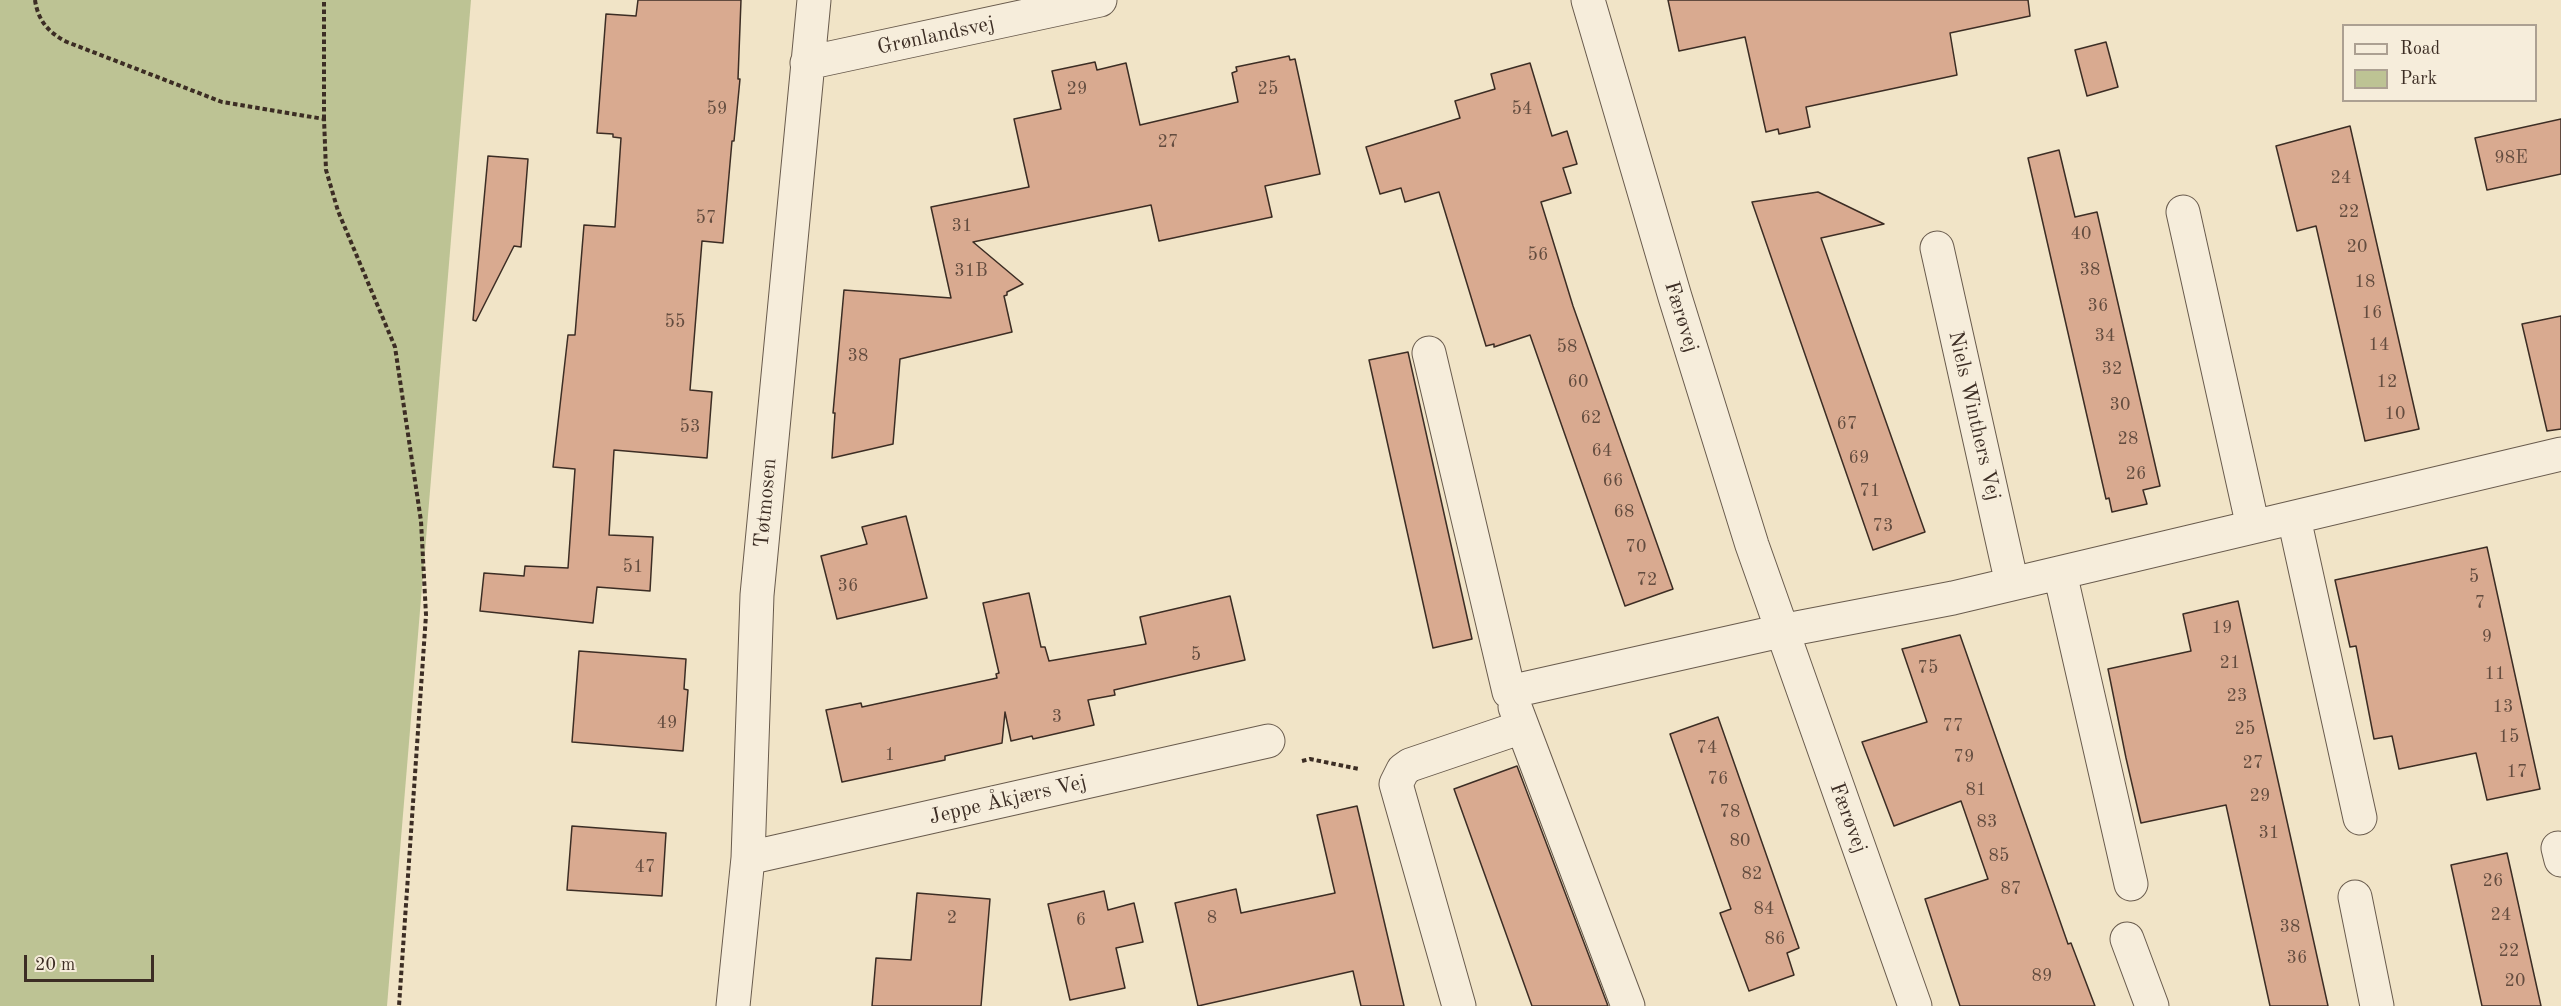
<!DOCTYPE html>
<html>
<head>
<meta charset="utf-8">
<style>
  body { margin:0 }
  #map { position:relative; width:2561px; height:1006px; overflow:hidden; background:#f1e4c7; font-family:"Old Standard TT",serif }
  canvas { display:block }
  .legend { position:absolute; left:2342px; top:24px; width:195px; height:78px; box-sizing:border-box; background:#f6eddb; border:2px solid #aca092; margin:0; padding:8px 10px; list-style:none; font-size:18px; color:#3c2d24 }
  .legend li { display:flex; align-items:center; gap:12px; height:30px }
  .legend b { width:30px; border:2px solid #aca092 }
  .scale { position:absolute; left:24px; top:955px; width:130px; height:27px; box-sizing:border-box; border:3px solid #3c2d24; border-top:0; padding-left:8px; font-size:18px; line-height:21px; white-space:nowrap; color:#3c2d24; -webkit-text-stroke:4px #f6eddb; paint-order:stroke }
</style>
</head>
<body>
<div id="map">
<canvas width="2561" height="1006"></canvas>
<ul class="legend">
<li><b style="height:8px;background:#f6eddb"></b>Road</li>
<li><b style="height:16px;background:#bdc394"></b>Park</li>
</ul>
<div class="scale">20 m</div>
</div>
<script>
const g = document.querySelector('canvas').getContext('2d');
g.lineJoin = 'round';
function fill(path, color) {
  g.fillStyle = color;
  g.fill(path, 'evenodd');
}
function strokePath(path, color, width, dash) {
  g.strokeStyle = color;
  g.lineWidth = width;
  g.lineCap = dash ? 'butt' : 'round';
  g.setLineDash(dash || []);
  g.stroke(path);
}
function label(font, color, halo, rows, align = 'center') {
  g.font = font + ' "Old Standard TT",serif';
  g.lineWidth = 4.5;
  g.setLineDash([]);
  g.textBaseline = 'middle';
  g.strokeStyle = halo;
  g.fillStyle = color;
  for (const [text, x, y, turn = 0] of rows) {
    g.save();
    g.translate(x, y);
    g.rotate((+turn || 0) * Math.PI / 180);
    g.textAlign = isNaN(turn) ? turn : align;
    if (halo) g.strokeText(text, 0, 0);
    g.fillText(text, 0, 0);
    g.restore();
  }
}
const green = new Path2D(`
  M 0,0 L 471,0 L 387,1006 L 0,1006 Z`);
const building = new Path2D(`
  M 638,0 L 741,0 L 738,79 L 740,79 L 734,141 L 732,141 L 723,243 L 702,241 L 690,390 L 712,392 L 707,458 L 614,450 L 609,535 L 653,537 L 650,591 L 597,587 L 593,623 L 480,611 L 484,573 L 524,576 L 525,566 L 568,568 L 575,469 L 553,467 L 568,335 L 575,335 L 584,225 L 615,227 L 621,138 L 613,137 L 613,134 L 597,133 L 606,14 L 636,16 Z
  M 1668,0 L 2028,0 L 2030,16 L 1950,33 L 1957,75 L 1806,107 L 1810,127 L 1779,134 L 1778,129 L 1766,132 L 1745,37 L 1679,51 Z
  M 2106,42 L 2118,87 L 2087,96 L 2075,50 Z
  M 1289,56 L 1290,60 L 1295,59 L 1320,174 L 1265,186 L 1272,217 L 1159,241 L 1151,205 L 973,242 L 1023,284 L 1007,292 L 1007,295 L 1004,296 L 1012,332 L 900,359 L 893,444 L 832,458 L 835,413 L 833,413 L 844,290 L 951,298 L 931,207 L 1029,187 L 1014,119 L 1061,109 L 1052,71 L 1095,62 L 1097,70 L 1126,63 L 1140,125 L 1238,102 L 1232,73 L 1237,71 L 1236,67 Z
  M 1530,63 L 1552,136 L 1567,131 L 1577,164 L 1563,168 L 1571,193 L 1541,202 L 1573,306 L 1673,589 L 1625,606 L 1530,335 L 1494,347 L 1494,344 L 1486,346 L 1439,192 L 1405,202 L 1401,188 L 1380,194 L 1366,147 L 1460,118 L 1455,101 L 1495,89 L 1491,74 Z
  M 2561,119 L 2561,174 L 2487,190 L 2475,138 Z
  M 2350,126 L 2419,429 L 2365,441 L 2316,226 L 2297,231 L 2276,146 Z
  M 2059,150 L 2075,217 L 2097,212 L 2160,486 L 2143,490 L 2147,504 L 2112,512 L 2109,498 L 2106,499 L 2028,158 Z
  M 488,156 L 528,159 L 521,247 L 514,246 L 476,321 L 473,320 Z
  M 1818,192 L 1884,224 L 1821,238 L 1925,532 L 1873,550 L 1752,202 Z
  M 2561,316 L 2561,429 L 2547,431 L 2522,324 Z
  M 1408,352 L 1472,639 L 1433,648 L 1369,360 Z
  M 906,516 L 927,598 L 837,619 L 821,556 L 867,544 L 862,527 Z
  M 2487,547 L 2540,789 L 2487,800 L 2476,753 L 2399,769 L 2392,736 L 2374,739 L 2356,646 L 2350,647 L 2335,580 Z
  M 1029,593 L 1041,647 L 1045,647 L 1049,661 L 1146,644 L 1140,617 L 1230,596 L 1245,660 L 1114,690 L 1115,695 L 1088,700 L 1094,725 L 1033,739 L 1032,736 L 1011,741 L 1005,712 L 1002,743 L 945,756 L 945,760 L 842,782 L 826,710 L 861,703 L 862,707 L 997,678 L 996,674 L 999,673 L 983,603 Z
  M 2238,601 L 2299,875 L 2328,1006 L 2270,1006 L 2226,805 L 2141,823 L 2126,758 L 2108,669 L 2191,651 L 2183,614 Z
  M 1960,635 L 2068,944 L 2071,943 L 2095,1006 L 1960,1006 L 1925,899 L 1988,879 L 1961,801 L 1894,826 L 1862,742 L 1927,722 L 1902,649 Z
  M 579,651 L 686,659 L 684,689 L 688,690 L 683,751 L 572,742 Z
  M 1718,717 L 1799,948 L 1787,953 L 1794,975 L 1749,991 L 1720,913 L 1731,909 L 1670,734 Z
  M 1517,766 L 1608,1006 L 1532,1006 L 1454,789 Z
  M 1357,806 L 1404,1006 L 1361,1006 L 1353,971 L 1198,1006 L 1175,903 L 1236,889 L 1241,913 L 1335,893 L 1317,815 Z
  M 572,826 L 666,833 L 662,896 L 567,890 Z
  M 2507,853 L 2541,1006 L 2482,1006 L 2451,865 Z
  M 1104,891 L 1108,910 L 1134,903 L 1143,942 L 1116,948 L 1125,988 L 1070,1000 L 1048,904 Z
  M 917,893 L 990,899 L 981,1006 L 872,1006 L 876,958 L 911,960 Z`);
const path = new Path2D(`
  M 35,0 C 38,21 49,33 67,42 L 222,102 L 324,119 L 326,170 L 338,211 L 395,347 L 421,521 L 426,615 L 399,1006
  M 324,119 L 324,0
  M 1302,761 L 1310,759 L 1359,769`);
const minor = new Path2D(`
  M 1588,0 L 1675,297 L 1752,545 L 1915,1006
  M 807,63 L 1100,0
  M 2183,212 L 2253,527
  M 1937,248 L 2012,584
  M 1429,353 L 1509,692 L 1781,631 L 1953,598 L 2561,454
  M 2294,518 L 2360,818
  M 2060,573 L 2131,884
  M 1515,707 L 1628,1006
  M 2558,848 L 2561,860
  M 748,858 L 1268,741
  M 2355,897 L 2377,1006
  M 2127,939 L 2152,1006
  M 733,1006 L 748,858 L 757,595 L 814,0
  M 1459,1006 L 1396,784 L 1403,770 L 1410,765 L 1522,727`);
const numberNames = [
  ["29",1077,89],
  ["25",1268,89],
  ["59",717,109],
  ["54",1522,109],
  ["27",1168,142],
  ["98E",2511,158],
  ["24",2341,178],
  ["22",2349,212],
  ["57",706,218],
  ["31",962,226],
  ["40",2081,234],
  ["20",2357,247],
  ["56",1538,255],
  ["38",2090,270],
  ["31B",971,271],
  ["18",2365,282],
  ["36",2098,306],
  ["16",2372,313],
  ["55",675,322],
  ["34",2105,336],
  ["14",2379,345],
  ["58",1567,347],
  ["38",858,356],
  ["32",2112,369],
  ["60",1578,382],
  ["12",2387,382],
  ["30",2120,405],
  ["10",2395,414],
  ["62",1591,418],
  ["67",1847,424],
  ["53",690,427],
  ["28",2128,439],
  ["64",1602,451],
  ["69",1859,458],
  ["26",2136,474],
  ["66",1613,481],
  ["71",1870,491],
  ["68",1624,512],
  ["73",1883,526],
  ["70",1636,547],
  ["51",633,567],
  ["5",2474,577],
  ["72",1647,580],
  ["36",848,586],
  ["7",2480,603],
  ["19",2222,628],
  ["9",2487,637],
  ["5",1196,655],
  ["21",2230,663],
  ["75",1928,668],
  ["11",2495,674],
  ["23",2237,696],
  ["13",2503,707],
  ["3",1057,717],
  ["49",667,723],
  ["77",1953,726],
  ["25",2245,729],
  ["15",2509,737],
  ["74",1707,748],
  ["1",890,755],
  ["79",1964,757],
  ["27",2253,763],
  ["17",2517,772],
  ["76",1718,779],
  ["81",1976,790],
  ["29",2260,796],
  ["78",1730,812],
  ["83",1987,822],
  ["31",2269,833],
  ["80",1740,841],
  ["85",1999,856],
  ["47",645,867],
  ["82",1752,874],
  ["26",2493,881],
  ["87",2011,889],
  ["84",1764,909],
  ["24",2501,915],
  ["2",952,918],
  ["8",1212,918],
  ["6",1081,920],
  ["38",2290,927],
  ["86",1775,939],
  ["22",2509,951],
  ["36",2297,958],
  ["89",2042,976],
  ["20",2515,981]
];
const streetNames = [
  ["Grønlandsvej",936,36,-12],
  ["Færøvej",1681,317,73],
  ["Niels Winthers Vej",1974,416,77],
  ["Tøtmosen",766,503,-85],
  ["Jeppe Åkjærs Vej",1008,800,-13],
  ["Færøvej",1848,818,70]
];
fill(green, '#bdc394');
fill(building, '#d9aa90');
strokePath(building, '#3c2d24', 1.5);
strokePath(minor, '#695b4d', 35);
strokePath(path, '#3c2d24', 4, [4.5, 3]);
strokePath(minor, '#f6eddb', 33);
label('18px', '#634c3f', null, numberNames);
label('21px', '#3c2d24', '#f6eddb', streetNames);
</script>
</body>
</html>
